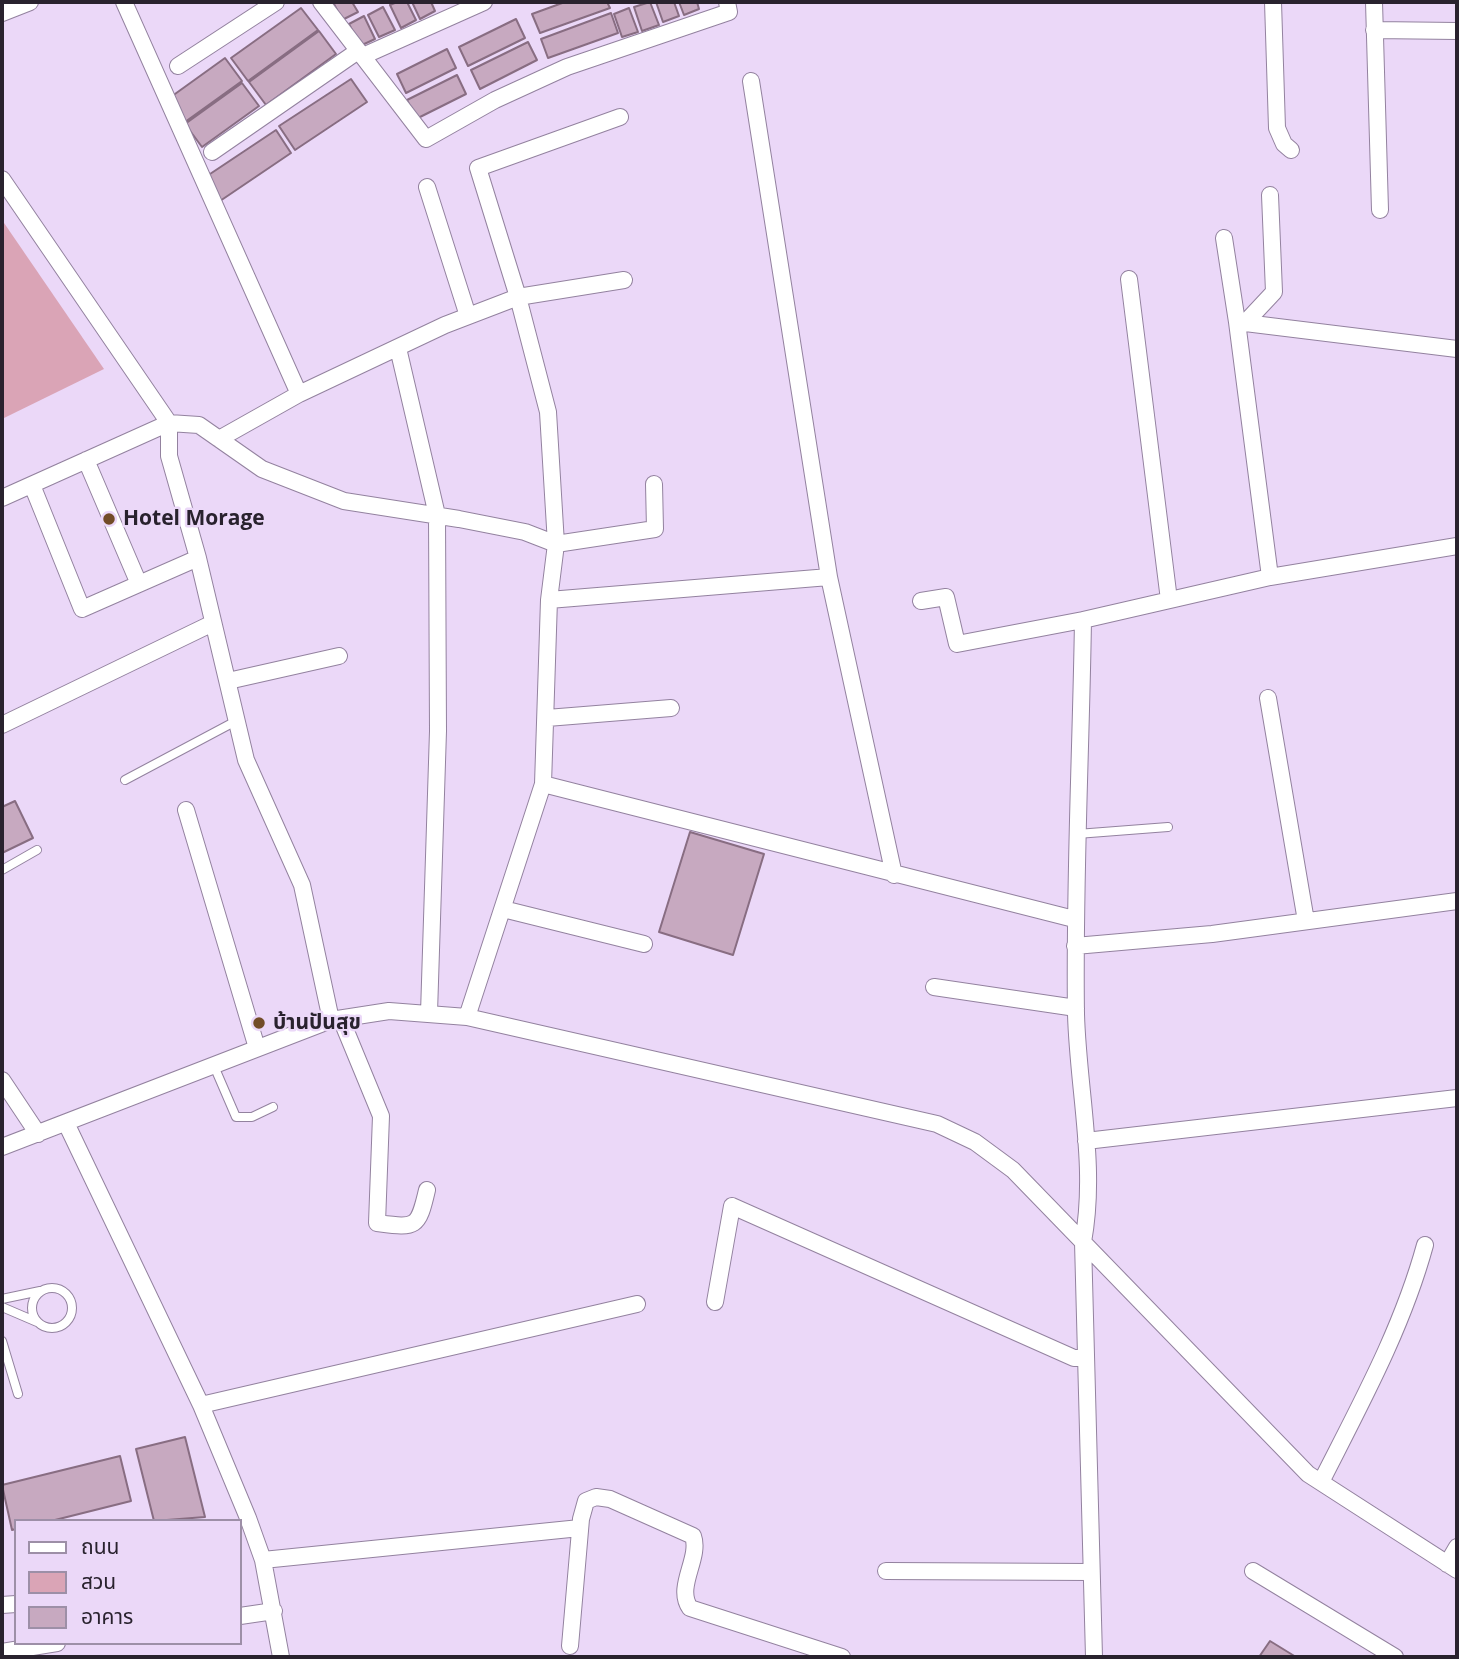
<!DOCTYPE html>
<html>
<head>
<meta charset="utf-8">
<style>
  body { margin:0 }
  #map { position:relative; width:1459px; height:1659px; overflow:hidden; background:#ebd8f8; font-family:"Open Sans","Noto Sans Thai",sans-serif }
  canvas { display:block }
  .frame { position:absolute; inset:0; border:4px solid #29222e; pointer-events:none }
  .legend { position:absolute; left:14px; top:1519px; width:228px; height:126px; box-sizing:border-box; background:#ebd8f8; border:2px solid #9d8fa7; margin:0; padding:9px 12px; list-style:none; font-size:21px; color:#29222e }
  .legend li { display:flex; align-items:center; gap:14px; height:35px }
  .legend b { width:35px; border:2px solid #9d8fa7 }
</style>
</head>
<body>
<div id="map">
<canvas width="1459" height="1659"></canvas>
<div class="frame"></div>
<ul class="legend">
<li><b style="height:9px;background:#fff"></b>ถนน</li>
<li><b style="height:19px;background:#daa4b6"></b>สวน</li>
<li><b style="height:19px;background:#c7a9c0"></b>อาคาร</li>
</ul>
</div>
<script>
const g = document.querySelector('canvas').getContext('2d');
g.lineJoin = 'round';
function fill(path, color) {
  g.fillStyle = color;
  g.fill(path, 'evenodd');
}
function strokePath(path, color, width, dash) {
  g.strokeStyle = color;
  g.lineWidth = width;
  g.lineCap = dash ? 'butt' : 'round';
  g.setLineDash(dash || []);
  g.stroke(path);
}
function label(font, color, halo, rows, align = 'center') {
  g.font = font + ' "Open Sans","Noto Sans Thai",sans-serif';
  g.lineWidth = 5;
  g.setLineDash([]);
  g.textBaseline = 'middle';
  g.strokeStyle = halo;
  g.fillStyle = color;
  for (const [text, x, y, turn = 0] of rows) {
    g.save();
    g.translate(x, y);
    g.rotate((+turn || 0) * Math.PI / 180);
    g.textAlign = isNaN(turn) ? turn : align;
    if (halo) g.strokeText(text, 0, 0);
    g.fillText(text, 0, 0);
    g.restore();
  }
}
const green = new Path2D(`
  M 2,220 L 104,369 L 2,419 Z`);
const building = new Path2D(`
  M 333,2 L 352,2 L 358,12 L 342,20 Z
  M 397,2 L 407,2 L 416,20 L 401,28 L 390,5 Z
  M 412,2 L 431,2 L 435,11 L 420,19 Z
  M 565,2 L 607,2 L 610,8 L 540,33 L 532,14 Z
  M 650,2 L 659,25 L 642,31 L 634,7 Z
  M 656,2 L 674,2 L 679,16 L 663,22 Z
  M 679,2 L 697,2 L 699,9 L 684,15 Z
  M 383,7 L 395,30 L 379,37 L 368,15 Z
  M 301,8 L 318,30 L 248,81 L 231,58 Z
  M 629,8 L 638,32 L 622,37 L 614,14 Z
  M 611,13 L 618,33 L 548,58 L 541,39 Z
  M 364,16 L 375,39 L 360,46 L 349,24 Z
  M 516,19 L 525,38 L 468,66 L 459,47 Z
  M 319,31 L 336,54 L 266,105 L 249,82 Z
  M 528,42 L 537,60 L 480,89 L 471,70 Z
  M 447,49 L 456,68 L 406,93 L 397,74 Z
  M 225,58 L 242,81 L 185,122 L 168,99 Z
  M 457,75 L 466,94 L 416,119 L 407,100 Z
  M 351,79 L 367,102 L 295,150 L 279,126 Z
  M 242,83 L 259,106 L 202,147 L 185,124 Z
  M 276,130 L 291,153 L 220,201 L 204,178 Z
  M 15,801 L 33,838 L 2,853 L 2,807 Z
  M 690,832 L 764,854 L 733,955 L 659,932 Z
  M 185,1437 L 205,1517 L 154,1521 L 136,1449 Z
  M 120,1456 L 131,1501 L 51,1521 L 16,1521 L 16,1529 L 12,1530 L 2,1485 Z
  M 1270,1641 L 1296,1657 L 1259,1657 Z`);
const lane = new Path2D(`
  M 125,780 L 236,721
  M 1077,834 L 1168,827
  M 2,870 L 37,850
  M 214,1066 L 236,1117 L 252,1117 L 273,1107
  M32 1308a20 20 0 1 1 40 0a20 20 0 1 1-40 0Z
  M 2,1299 L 40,1291
  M 2,1307 L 37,1322
  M 2,1341 L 18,1394`);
const street = new Path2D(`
  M 124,2 L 299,394
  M 321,2 L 426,139 L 495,100 L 567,67 L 729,12 L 727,2
  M 1273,2 L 1277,128 L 1284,144 L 1291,150
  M 1374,2 L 1380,210
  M 2,13 L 30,2
  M 1374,30 L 1457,31
  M 363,56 L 484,2
  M 178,66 L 276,2
  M 751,81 L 829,577 L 894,875
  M 620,117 L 478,168 L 518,297 L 548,412 L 556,544 L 655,529 L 654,484
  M 212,152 L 358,51
  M 2,179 L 169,423 L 169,456 L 198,558 L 246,760 L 302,885 L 331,1020
  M 427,187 L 468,316
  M 1224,238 L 1237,322 L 1457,349
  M 1129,279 L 1169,600
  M 1237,322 L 1270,577
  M 1245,323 L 1274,292 L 1270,195
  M 398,348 L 437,515 L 438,731 L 429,1013
  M 219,439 L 299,394 L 445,325 L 518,297 L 624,280
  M 86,460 L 139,584
  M 32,485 L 82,609 L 198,558
  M 2,498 L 169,423 L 199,425 L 262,469 L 344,501 L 459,519 L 525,532 L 556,544 L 549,600 L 543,784 L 467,1017
  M 549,600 L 829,577
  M 921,601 L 946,597 L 957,644 L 1083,620
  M 228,681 L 339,656
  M 1268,698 L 1306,921
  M 547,718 L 671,708
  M 2,725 L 213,623
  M 543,784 L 1074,919
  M 186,810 L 257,1048
  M 503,909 L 644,944
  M 1075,946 L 1212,934 L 1457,901
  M 934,987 L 1076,1008
  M 341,1019 L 381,1116 L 377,1223 C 416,1228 418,1229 427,1190
  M 2,1080 L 38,1134
  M 66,1123 L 201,1405 L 248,1518 L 263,1560 L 281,1657
  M 1086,1141 L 1457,1098
  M 2,1147 L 331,1020 L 389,1011 L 467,1017 L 937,1124 L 975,1142 L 1013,1170 L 1308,1474 L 1457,1570
  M 715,1302 L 732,1206 L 1074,1358 L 1084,1358
  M 201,1405 L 637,1304
  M 1321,1482 C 1360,1405 1402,1329 1425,1245
  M 263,1560 L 580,1528
  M 1447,1564 L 1457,1547
  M 886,1571 L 1091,1572
  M 1253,1571 L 1395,1657
  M 2,1605 L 16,1604
  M 240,1616 L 274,1611
  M 570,1646 L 581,1519 L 586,1501 L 596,1497 L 610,1499 L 693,1536 C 701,1558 675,1587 690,1608 L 842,1657
  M 2,1652 L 57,1643
  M 1094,1657 L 1083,1242 C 1097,1167 1078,1090 1076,1014 C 1074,883 1081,752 1083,620 L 1270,577 L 1457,546`);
const markers = [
  [109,519,7,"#724c28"],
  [259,1023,7,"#724c28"]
];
const poiNames = [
  ["Hotel Morage",123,519],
  ["บ้านปันสุข",273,1023]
];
fill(green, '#daa4b6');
fill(building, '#c7a9c0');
strokePath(building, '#886d82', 2);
strokePath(lane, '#93829f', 10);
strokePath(street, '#93829f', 18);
strokePath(lane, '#fff', 8);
strokePath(street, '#fff', 16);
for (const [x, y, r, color] of markers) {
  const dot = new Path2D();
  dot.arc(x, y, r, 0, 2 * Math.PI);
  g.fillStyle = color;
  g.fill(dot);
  strokePath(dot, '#ebd8f8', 2.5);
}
label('bold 21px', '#29222e', '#ebd8f8', poiNames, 'left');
</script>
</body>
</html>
